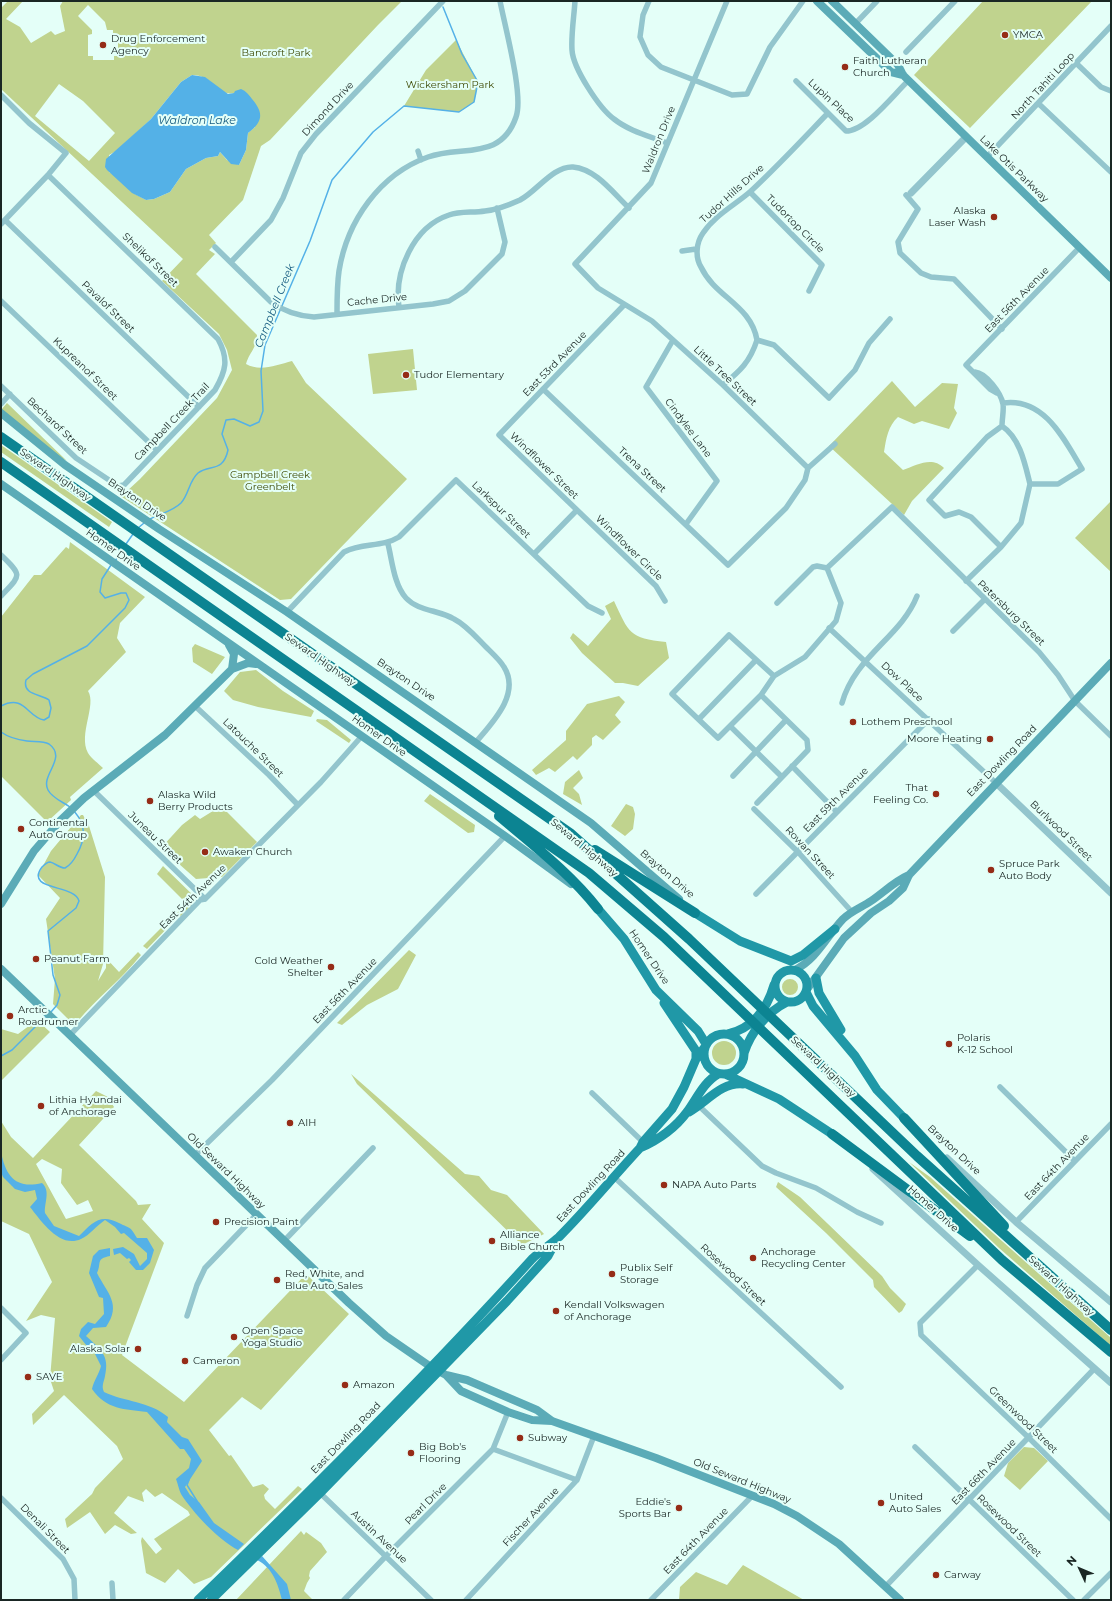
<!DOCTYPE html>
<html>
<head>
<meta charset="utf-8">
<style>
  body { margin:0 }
  #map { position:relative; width:1112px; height:1601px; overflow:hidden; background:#e4fff8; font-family:Montserrat,sans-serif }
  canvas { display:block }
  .frame { position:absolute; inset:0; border:2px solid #1a2724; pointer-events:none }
  .north { position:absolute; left:1060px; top:1549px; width:40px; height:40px; -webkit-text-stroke:3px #e4fff8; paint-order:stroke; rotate:314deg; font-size:11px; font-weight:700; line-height:16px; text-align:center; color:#1a2724 }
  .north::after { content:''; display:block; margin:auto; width:14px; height:18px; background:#1a2724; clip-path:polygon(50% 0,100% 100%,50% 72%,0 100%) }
</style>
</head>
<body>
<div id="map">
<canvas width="1112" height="1601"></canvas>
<div class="frame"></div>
<div class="north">N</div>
</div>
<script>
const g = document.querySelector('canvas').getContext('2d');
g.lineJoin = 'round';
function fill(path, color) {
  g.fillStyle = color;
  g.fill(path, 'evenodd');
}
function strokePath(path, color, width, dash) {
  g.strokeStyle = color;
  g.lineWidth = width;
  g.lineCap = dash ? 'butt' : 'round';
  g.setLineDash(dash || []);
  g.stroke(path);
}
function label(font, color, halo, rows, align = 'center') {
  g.font = font + ' Montserrat,sans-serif';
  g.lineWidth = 4;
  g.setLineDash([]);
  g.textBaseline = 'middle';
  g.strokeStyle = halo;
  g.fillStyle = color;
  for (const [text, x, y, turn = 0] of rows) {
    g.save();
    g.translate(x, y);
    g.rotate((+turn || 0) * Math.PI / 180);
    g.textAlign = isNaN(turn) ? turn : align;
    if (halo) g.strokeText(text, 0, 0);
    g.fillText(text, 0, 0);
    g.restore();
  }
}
const green = new Path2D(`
  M 8,1 L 23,1 L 6,19 L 20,27 L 31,43 L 51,31 L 55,35 L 65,31 L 60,6 L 63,1 L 402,1 L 378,25 L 270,140 L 261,146 L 243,200 L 209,235 L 216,243 L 209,250 L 215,254 L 196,274 L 257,335 C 256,350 250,351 246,364 C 260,372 277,365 292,361 L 306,383 L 407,479 L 291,599 L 280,600 L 119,495 L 127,491 L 140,479 L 217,398 L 232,370 L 227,350 L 219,334 L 162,281 L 183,259 L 1,89 L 1,8 ZM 88,5 L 105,22 L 107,30 L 113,30 L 113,34 L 118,35 L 118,56 L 114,56 L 114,60 L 93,60 L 93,56 L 88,56 L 88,35 L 92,34 L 92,30 L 78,16 ZM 192,75 C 214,75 217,97 235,93 L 255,127 L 248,133 L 246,150 L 239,165 L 227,160 L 220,152 L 218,156 L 206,158 L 186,169 L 170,192 L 154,199 L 146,200 L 135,194 L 113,174 L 109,172 L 109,155 L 118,150 L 151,119 L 181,82 ZM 59,84 L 83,101 L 115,133 L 89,161 L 35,116 Z
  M 983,1 L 1092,1 L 970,128 L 914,75 Z
  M 456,40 L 478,82 L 474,102 L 459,112 L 404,106 L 426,70 Z
  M 413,349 L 417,390 L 373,394 L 368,354 Z
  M 892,381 L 915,407 L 942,383 L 958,384 L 954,408 L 957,413 L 949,429 L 922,421 L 914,424 L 898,417 C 888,426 886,439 884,452 L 903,470 C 917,465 932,456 944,468 L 912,501 L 904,515 L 829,446 Z
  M 7,403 L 67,461 L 47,449 L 1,410 Z
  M 1,445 L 112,522 L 109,527 L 1,452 Z
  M 1111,501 L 1111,572 L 1075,538 Z
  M 70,542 L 145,597 L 120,623 L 117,638 L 126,652 L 88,691 C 97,705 78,734 88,753 C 91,758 99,764 103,768 L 70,797 L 71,800 L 47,822 L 1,776 L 1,617 L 34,575 L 41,575 L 66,547 L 69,549 Z
  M 614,601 C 629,633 629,638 666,642 L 669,658 L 638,686 L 623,683 L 615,683 L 582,653 L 570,638 L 573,633 L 588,646 L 611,619 L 605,606 Z
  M 195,644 L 225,657 L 212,674 L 193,662 L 192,648 Z
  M 256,670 L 283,691 L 314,711 L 311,717 L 258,707 L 233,700 L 224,691 L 240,672 Z
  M 619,696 L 625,702 L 615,715 L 621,722 L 603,740 L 596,735 L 592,738 L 592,745 L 577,760 L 573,756 L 555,772 L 549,768 L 536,775 L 532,770 L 566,740 L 566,731 L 587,704 Z
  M 317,719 L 327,720 L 351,740 L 349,743 L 316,721 Z
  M 579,770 L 583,778 L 573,788 L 579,794 L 582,805 L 563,794 L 565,782 Z
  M 430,794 L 475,825 L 474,832 L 468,833 L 424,801 Z
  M 626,804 L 633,807 L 635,814 L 633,829 L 625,836 L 611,826 Z
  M 221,806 L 257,842 L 222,877 L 196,879 L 161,848 L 182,825 L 195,815 L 200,819 Z
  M 81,815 L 83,815 L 89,826 L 105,877 L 103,964 L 98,981 L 106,968 L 106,958 L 119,972 L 138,952 L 141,955 C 122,979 97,998 77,1022 L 71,1022 L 53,1004 L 55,979 L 46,919 L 60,898 L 38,875 L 51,851 Z
  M 163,866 L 197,899 L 180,917 L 177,913 L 185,902 L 157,874 Z
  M 170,919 L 173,922 L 147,949 L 143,946 Z
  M 409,950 L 416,955 L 398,989 L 367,1005 L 342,1025 L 337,1023 Z
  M782 987a8 8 0 1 1 16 0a8 8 0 1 1-16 0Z
  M 37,1020 L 50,1032 L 1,1081 L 1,1029 L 18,1034 Z
  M712 1053a12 12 0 1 1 24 0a12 12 0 1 1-24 0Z
  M 351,1074 L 465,1174 L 479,1176 L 491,1190 L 507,1195 L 544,1234 L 522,1245 L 357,1084 Z
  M 96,1091 L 108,1097 L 114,1107 L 79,1145 L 136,1201 L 138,1205 L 151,1204 L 142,1219 L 164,1243 L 122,1355 L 184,1402 L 306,1274 L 349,1314 L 261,1410 L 242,1397 L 209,1430 L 229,1456 L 231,1455 L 253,1487 L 263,1484 L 269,1489 L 264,1495 L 265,1499 L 275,1509 L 298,1486 L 302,1489 L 211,1577 L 194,1584 L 178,1569 L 165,1583 L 146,1573 L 141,1541 L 142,1537 L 156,1554 L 162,1549 L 154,1539 L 190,1515 L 188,1511 L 162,1493 L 155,1497 L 146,1489 L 142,1493 L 144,1502 L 128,1496 L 114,1513 L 137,1533 L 131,1534 L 115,1525 L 105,1534 L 90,1512 L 67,1528 L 65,1519 L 92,1494 L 95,1488 L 123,1459 L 117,1446 L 64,1395 L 33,1425 L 32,1414 L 54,1391 L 50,1379 L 55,1318 L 41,1315 L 26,1321 L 52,1282 L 29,1234 L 1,1221 L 1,1121 L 11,1137 L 33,1158 ZM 42,1159 L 62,1169 L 61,1183 L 77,1205 L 88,1200 L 93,1211 L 66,1219 L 36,1164 Z
  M 909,1162 L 930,1177 L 1111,1338 L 1111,1346 L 999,1248 Z
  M 778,1182 L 800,1197 L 882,1276 L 890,1288 L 906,1304 L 902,1311 L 899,1313 L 874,1287 L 873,1280 L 826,1233 L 776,1187 Z
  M 1024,1447 L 1034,1448 L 1048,1461 L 1020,1490 L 1004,1476 L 1008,1463 Z
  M 301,1531 L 304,1535 L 306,1532 L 321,1543 L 327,1552 L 310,1571 L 309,1576 L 310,1578 L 307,1583 L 304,1591 L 313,1600 L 236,1600 Z
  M 743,1565 L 804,1600 L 679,1600 L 680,1587 L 696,1572 L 727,1585 Z`);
const water = new Path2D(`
  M 192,75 L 205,77 L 228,94 L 234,93 L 235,91 L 241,89 C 246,91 249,95 252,99 C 264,113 263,122 248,133 L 246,150 L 239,165 L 231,164 L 220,152 L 218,156 L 206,158 L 186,169 L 170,192 L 154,199 L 146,200 L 132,193 L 107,170 L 105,167 L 106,159 L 151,119 L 181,82 Z
  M 1,1152 C 6,1177 16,1189 42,1183 C 51,1191 44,1203 45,1213 L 54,1226 L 79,1236 C 92,1223 100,1213 119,1223 C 131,1229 130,1226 137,1238 L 147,1238 L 154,1250 L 150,1263 L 143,1270 L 136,1270 L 129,1262 L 131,1260 L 129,1258 L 127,1259 L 120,1253 L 114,1255 L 113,1249 L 123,1247 L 134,1254 L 140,1266 L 147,1259 L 147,1253 L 124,1233 L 121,1234 L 115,1227 L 105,1220 C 96,1226 90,1235 81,1239 C 60,1249 41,1221 30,1207 L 37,1199 L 35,1190 L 25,1192 L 15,1189 L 3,1177 L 1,1172 Z
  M 110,1248 L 110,1256 C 95,1259 102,1263 97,1273 C 107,1293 122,1304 106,1327 L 93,1328 L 86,1336 C 100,1349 110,1355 105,1376 C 104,1382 101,1386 104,1392 C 125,1402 149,1401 168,1417 L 167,1422 L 182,1437 L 188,1439 L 202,1461 L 185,1487 L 190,1495 L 199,1502 L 214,1523 L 244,1544 L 238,1550 C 219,1540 193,1513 181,1494 C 179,1490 178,1484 176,1479 L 189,1468 L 191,1459 L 184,1449 L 180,1449 L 147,1412 C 124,1409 107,1410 92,1389 C 94,1380 99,1374 101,1366 L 93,1350 L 90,1350 L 79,1336 L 81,1329 L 88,1322 L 95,1324 L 104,1314 L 103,1298 L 99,1297 L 89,1273 L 93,1256 L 99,1250 Z
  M 262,1556 L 287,1584 L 291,1600 L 282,1600 C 278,1584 273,1568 257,1560 Z`);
const stream = new Path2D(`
  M 150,519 C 160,514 173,511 181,503 C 189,494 189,481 198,473 C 210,464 223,473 228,450 L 222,434 L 226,420 L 234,419 L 250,426 L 259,422 L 263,411 L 261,371 L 265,345 L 310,241 L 332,180 L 373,132 L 404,106 L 459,112 L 474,102 L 478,82 L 462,54 L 443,7
  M 138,528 L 144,523
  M 126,544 L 133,534
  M 115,561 L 122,551
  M 1,706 C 25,694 27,717 44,720 L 49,717 L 51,708 L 49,700 C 41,694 22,695 26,680 L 33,674 L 87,646 L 125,608 L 129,600 L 126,593 L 121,593 L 105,598 L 100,592 L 102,579 L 111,565
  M 1,732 C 8,737 19,740 27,741 C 34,742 43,741 49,744 C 68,758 40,775 48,790 C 52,798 63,802 70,807
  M 51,1012 L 57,1005 L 60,995 L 53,975 L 48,931 L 76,908 L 79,901 C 75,884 24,891 42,867 C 44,865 47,862 50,862 C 55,863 59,868 65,868 C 71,865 74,860 77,854 C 86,838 86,825 74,811
  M 1,1056 L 12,1050 L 46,1016
  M 189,1480 L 187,1485 L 197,1501`);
const minor = new Path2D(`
  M 575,1 C 574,17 571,34 572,50 C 573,68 599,108 614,119 C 629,131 649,136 667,143
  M 649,1 L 643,15 L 640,37 L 648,55 L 661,67 L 732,95 L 747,94 L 770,47 L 803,1
  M 727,1 L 651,183 L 575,264 L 598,288 L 652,321 L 723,385 L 808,468
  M 855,24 L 877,1
  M 906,52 L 955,1
  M 1076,63 L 1101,87 L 1111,91
  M 796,81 L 846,131 C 866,131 894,94 909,80
  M 1,95 L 29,123 L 66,153 L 48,175 L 1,224
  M 1039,104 L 1111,172
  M 418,151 L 421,160
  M 987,157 L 1111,26
  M 750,192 L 822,265 L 809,291
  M 906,195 L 918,209 L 898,242 L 900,253 L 921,273 L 931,277 L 954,279 L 1002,329
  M 5,220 L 199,407
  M 215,247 L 271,302 C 285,312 298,316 314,317 L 433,304 L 449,301 L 465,291 L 502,254 L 505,242 L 497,208
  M 682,251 L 696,249
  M 231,262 L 271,220 L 283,198 L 301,153 L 316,134 L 443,1
  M 1,301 L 157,450
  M 624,305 L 499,435 L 656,586 L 665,601
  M 399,307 C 394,272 413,227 449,215 C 460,211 473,213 485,211 C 497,210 509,205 520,200 C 537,191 553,166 573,167 C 596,169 613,193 629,208
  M 337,313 C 337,299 337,285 339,271 C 347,221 380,174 428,157 C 462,145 501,161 516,117 C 524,96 505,27 500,1
  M 673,340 L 646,387 L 717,481 L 686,524
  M 757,340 C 751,305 715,297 701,267 C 695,257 696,243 703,233 C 715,215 735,205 751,191 C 778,166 803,139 828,113
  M 757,340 L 774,345 L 829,398 L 855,370 L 869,343 L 890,319
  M 975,372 C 986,373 1001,393 1003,404 C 1004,410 1002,419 1002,426 L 987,437 L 929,500 L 945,516 L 959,512 L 971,517 L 1001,547 L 1021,523 L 1030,484
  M 723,385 C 740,371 750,362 757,340
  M 1,386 L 76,458 L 118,486 L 124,485 L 215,390 C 226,371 229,359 218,339 L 48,175
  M 543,389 L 728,565 L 786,508 L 805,480 L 808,468 L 835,444
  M 997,393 L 990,389 L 966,365 L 1080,247
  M 1,404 L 10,394
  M 1002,426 C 1020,438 1025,464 1030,484 L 1058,484 L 1082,469 C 1064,439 1044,397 1003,403
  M 388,544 C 392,560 394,585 406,598 C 418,611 439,610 454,619 C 466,625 476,637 486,647 C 492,653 500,660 504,667 C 521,694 492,723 476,742
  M 534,554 L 577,510
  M 1,555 C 23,576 21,575 1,596
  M 827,568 L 892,507 L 1039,652 L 1058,675 L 1075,701 L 1111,736
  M 966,581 L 1001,547
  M 777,603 L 813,567 L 817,566 L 827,568
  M 287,612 L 344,552 C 363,542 381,548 399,537 L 456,480 L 588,606 L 602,613
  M 829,628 L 996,783
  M 953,631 L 985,599
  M 774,676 L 729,635 L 672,694 L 718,738 L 761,695 L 774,676 L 805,657 L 836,621 L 841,603 L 827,568
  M 842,703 C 855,656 901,637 917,596
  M 195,706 L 269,775 L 298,805
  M 699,719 L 756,660
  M 730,726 L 782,777
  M 792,766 L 837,812
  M 733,776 L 786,720
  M 93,790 L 205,899
  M 757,803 L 808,750 L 807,740 L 761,695
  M 754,809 L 798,852 L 852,912
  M 756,894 L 929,719
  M 70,1035 L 200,900 L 205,899 L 321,782 L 361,737
  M 1000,1087 L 1075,1161
  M 592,1093 L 643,1142
  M 699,1106 L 762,1166 L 776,1173 L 816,1188 L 857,1212 L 881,1223
  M 195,1155 L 272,1080 L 505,836
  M 614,1177 L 841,1387
  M 1016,1222 L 1111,1124
  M 284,1241 L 373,1148
  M 978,1265 L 920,1323 L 921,1335 L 1029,1438 L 1111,1519
  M 1,1308 L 26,1333 L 1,1360
  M 187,1316 L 197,1285 L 205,1268 L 257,1214
  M 915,1447 L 1073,1600
  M 493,1449 L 577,1480
  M 318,1491 L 431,1600
  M 1,1498 L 63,1559 L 74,1579 L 75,1600
  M 112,1583 L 113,1600
  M 886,1586 L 1094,1369
  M 344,1600 L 386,1556 L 493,1449 L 508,1412
  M 466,1600 L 577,1480 L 594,1436
  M 651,1600 L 753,1495
  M 1084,1600 L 1111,1573`);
const tertiary = new Path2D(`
  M 911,193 L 966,137
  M 996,783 L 1111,893
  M 947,1158 L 1016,1222 L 1111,1302
  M 873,1169 L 978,1265 L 1111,1383`);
const secondary = new Path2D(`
  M 817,1 L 891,72 L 903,75
  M 832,1 L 898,65 L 903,75 L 1111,278
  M 1,413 L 65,465 L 159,529 L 287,612 L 591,823 L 679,899
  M 1,484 L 505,836 L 571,884
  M 229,645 L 234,654 L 232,669
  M 1,904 L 34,851 L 60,821 L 84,798 L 165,735 L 232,669 L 248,663 L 256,664
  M 1,969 L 349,1303 L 386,1336 L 431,1367 L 446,1375 L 467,1380 L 537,1410 L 552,1421 L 656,1458 L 774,1504 L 797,1516 L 839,1544 L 900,1600
  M 795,970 C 817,959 826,937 843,919 C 851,911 862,907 871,901 C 884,892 895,881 909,875
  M 808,988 L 844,938 L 871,913 L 889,901 L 903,888 L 909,875 L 928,855 L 1111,663
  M 446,1375 L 461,1391 L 508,1412 L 532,1420 L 552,1421`);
const primary = new Path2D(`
  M 598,909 L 624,939 L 656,990 L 698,1031 L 706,1044
  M 695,913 L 740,941 L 791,961 L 803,955 L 835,929
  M775 986a16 16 0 1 1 32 0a16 16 0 1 1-32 0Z
  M 816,978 L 819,993 L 841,1030
  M 806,992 L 813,1006 L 855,1056 L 877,1090 L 904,1118
  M 664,1003 L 696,1051 L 696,1059
  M704 1054a20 20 0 1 1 40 0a20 20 0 1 1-40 0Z
  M 728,1034 C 753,1028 767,1009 774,985
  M 744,1053 C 751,1032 767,1012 787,1002
  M 725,1074 L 779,1099 L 832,1134
  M 689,1112 C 707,1102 721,1082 743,1084
  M 640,1148 C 658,1140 676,1127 687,1112 C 697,1098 704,1082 718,1074
  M 198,1600 C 312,1490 425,1377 532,1259 C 540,1251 550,1245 559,1237 C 587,1209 613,1177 640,1148 L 643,1142 L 672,1109 L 684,1087 L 696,1059 L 705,1047
  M 211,1600 L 320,1493 L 507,1301 L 548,1256 L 556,1241`);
const motorway = new Path2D(`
  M 1,437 L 570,833 L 689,939 L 917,1156 L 1111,1330
  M 1,462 L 589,873 L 664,937 L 1002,1260 L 1111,1352
  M 499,816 C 533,845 570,873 598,909
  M 595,850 L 695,913
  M 904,1118 L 1004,1226
  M 832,1134 L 970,1236`);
const markers = [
  [1005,35,4,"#952c17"],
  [103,45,4,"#952c17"],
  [845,67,4,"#952c17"],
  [994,217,4,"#952c17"],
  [406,375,4,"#952c17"],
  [853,722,4,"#952c17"],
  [990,739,4,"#952c17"],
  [936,794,4,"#952c17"],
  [150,801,4,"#952c17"],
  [21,829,4,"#952c17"],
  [205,852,4,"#952c17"],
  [991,870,4,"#952c17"],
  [36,959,4,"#952c17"],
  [331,967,4,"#952c17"],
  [10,1016,4,"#952c17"],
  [949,1044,4,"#952c17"],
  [41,1106,4,"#952c17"],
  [290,1123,4,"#952c17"],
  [664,1185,4,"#952c17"],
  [216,1222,4,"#952c17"],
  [492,1241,4,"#952c17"],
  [753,1258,4,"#952c17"],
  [612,1274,4,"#952c17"],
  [277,1280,4,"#952c17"],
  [556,1311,4,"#952c17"],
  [234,1337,4,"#952c17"],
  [138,1349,4,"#952c17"],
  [185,1361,4,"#952c17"],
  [28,1377,4,"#952c17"],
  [345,1385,4,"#952c17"],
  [520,1438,4,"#952c17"],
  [411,1453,4,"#952c17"],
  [881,1503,4,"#952c17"],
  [679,1508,4,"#952c17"],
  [936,1575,4,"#952c17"]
];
const poiNames = [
  ["YMCA",1013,35],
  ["Drug Enforcement",111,39],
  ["Agency",111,51],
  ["Faith Lutheran",853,61],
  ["Church",853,73],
  ["Alaska",986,211,"right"],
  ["Laser Wash",986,223,"right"],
  ["Tudor Elementary",414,375],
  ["Lothem Preschool",861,722],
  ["Moore Heating",982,739,"right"],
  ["That",928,788,"right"],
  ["Feeling Co.",928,800,"right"],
  ["Alaska Wild",158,795],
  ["Berry Products",158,807],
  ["Continental",29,823],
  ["Auto Group",29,835],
  ["Awaken Church",213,852],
  ["Spruce Park",999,864],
  ["Auto Body",999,876],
  ["Peanut Farm",44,959],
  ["Cold Weather",323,961,"right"],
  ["Shelter",323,973,"right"],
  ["Arctic",18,1010],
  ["Roadrunner",18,1022],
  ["Polaris",957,1038],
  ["K-12 School",957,1050],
  ["Lithia Hyundai",49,1100],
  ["of Anchorage",49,1112],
  ["AIH",298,1123],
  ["NAPA Auto Parts",672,1185],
  ["Precision Paint",224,1222],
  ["Alliance",500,1235],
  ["Bible Church",500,1247],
  ["Anchorage",761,1252],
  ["Recycling Center",761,1264],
  ["Publix Self",620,1268],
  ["Storage",620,1280],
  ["Red, White, and",285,1274],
  ["Blue Auto Sales",285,1286],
  ["Kendall Volkswagen",564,1305],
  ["of Anchorage",564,1317],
  ["Open Space",242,1331],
  ["Yoga Studio",242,1343],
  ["Alaska Solar",130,1349,"right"],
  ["Cameron",193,1361],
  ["SAVE",36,1377],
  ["Amazon",353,1385],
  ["Subway",528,1438],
  ["Big Bob's",419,1447],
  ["Flooring",419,1459],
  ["United",889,1497],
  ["Auto Sales",889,1509],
  ["Eddie's",671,1502,"right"],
  ["Sports Bar",671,1514,"right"],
  ["Carway",944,1575]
];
const parkNames = [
  ["Bancroft Park",276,53],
  ["Wickersham Park",450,85],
  ["Campbell Creek",270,475],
  ["Greenbelt",270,487]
];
const streetNames = [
  ["North Tahiti Loop",1043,86,-47],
  ["Lupin Place",831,101,43],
  ["Dimond Drive",328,109,-47],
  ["Waldron Drive",659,140,-68],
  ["Lake Otis Parkway",1014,169,44],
  ["Tudor Hills Drive",732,194,-42],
  ["Tudortop Circle",795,224,45],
  ["Shelikof Street",150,260,44],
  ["Cache Drive",377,300,-6],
  ["East 56th Avenue",1017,300,-46],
  ["Pavalof Street",108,307,44],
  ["East 53rd Avenue",555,364,-46],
  ["Kupreanof Street",85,369,44],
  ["Little Tree Street",725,376,43],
  ["Campbell Creek Trail",172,422,-46],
  ["Becharof Street",57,426,43],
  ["Cindylee Lane",688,428,53],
  ["Windflower Street",544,466,44],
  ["Trena Street",642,470,43],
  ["Seward Highway",55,475,35],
  ["Brayton Drive",137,500,34],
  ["Larkspur Street",501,510,44],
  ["Windflower Circle",629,548,44],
  ["Homer Drive",113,550,35],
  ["Petersburg Street",1011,613,44],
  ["Seward Highway",320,660,35],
  ["Brayton Drive",406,680,34],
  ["Dow Place",902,682,43],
  ["Homer Drive",379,736,35],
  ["Latouche Street",253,748,44],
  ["East Dowling Road",1002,761,-46],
  ["East 59th Avenue",836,800,-45],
  ["Burlwood Street",1061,831,44],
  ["Juneau Street",155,838,44],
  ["Seward Highway",584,848,40],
  ["Rowan Street",810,853,47],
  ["Brayton Drive",667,874,41],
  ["East 54th Avenue",193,897,-44],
  ["Homer Drive",649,957,56],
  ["East 56th Avenue",345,991,-46],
  ["Seward Highway",823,1067,43],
  ["Brayton Drive",954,1150,43],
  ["East 64th Avenue",1057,1167,-46],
  ["Old Seward Highway",226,1171,44],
  ["East Dowling Road",591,1186,-47],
  ["Homer Drive",933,1209,42],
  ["Rosewood Street",733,1275,43],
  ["Seward Highway",1061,1286,42],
  ["Greenwood Street",1023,1420,44],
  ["East Dowling Road",346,1438,-46],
  ["East 66th Avenue",984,1472,-46],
  ["Old Seward Highway",742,1481,22],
  ["Pearl Drive",426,1504,-45],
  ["Fischer Avenue",531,1517,-47],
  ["Rosewood Street",1009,1526,44],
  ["Denali Street",45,1529,45],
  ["Austin Avenue",379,1537,43],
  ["East 64th Avenue",696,1541,-46]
];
const waterNames = [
  ["Waldron Lake",197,121],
  ["Campbell Creek",275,306,-68]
];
fill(green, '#c0d38e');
fill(water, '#54b1e7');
strokePath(stream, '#54b1e7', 1.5);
strokePath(minor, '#93c5cd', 5.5);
strokePath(tertiary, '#93c5cd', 7);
strokePath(secondary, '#5babb7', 8);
strokePath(primary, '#2098a7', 9);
strokePath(motorway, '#0c8492', 10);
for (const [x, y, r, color] of markers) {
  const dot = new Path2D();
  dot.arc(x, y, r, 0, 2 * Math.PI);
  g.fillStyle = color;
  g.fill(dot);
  strokePath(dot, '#e4fff8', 1.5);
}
label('10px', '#1a2724', '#e4fff8', poiNames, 'left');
label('10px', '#404d08', '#e4fff8', parkNames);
label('10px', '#1a2724', '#e4fff8', streetNames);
label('italic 11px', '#165c80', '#e4fff8', waterNames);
</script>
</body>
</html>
